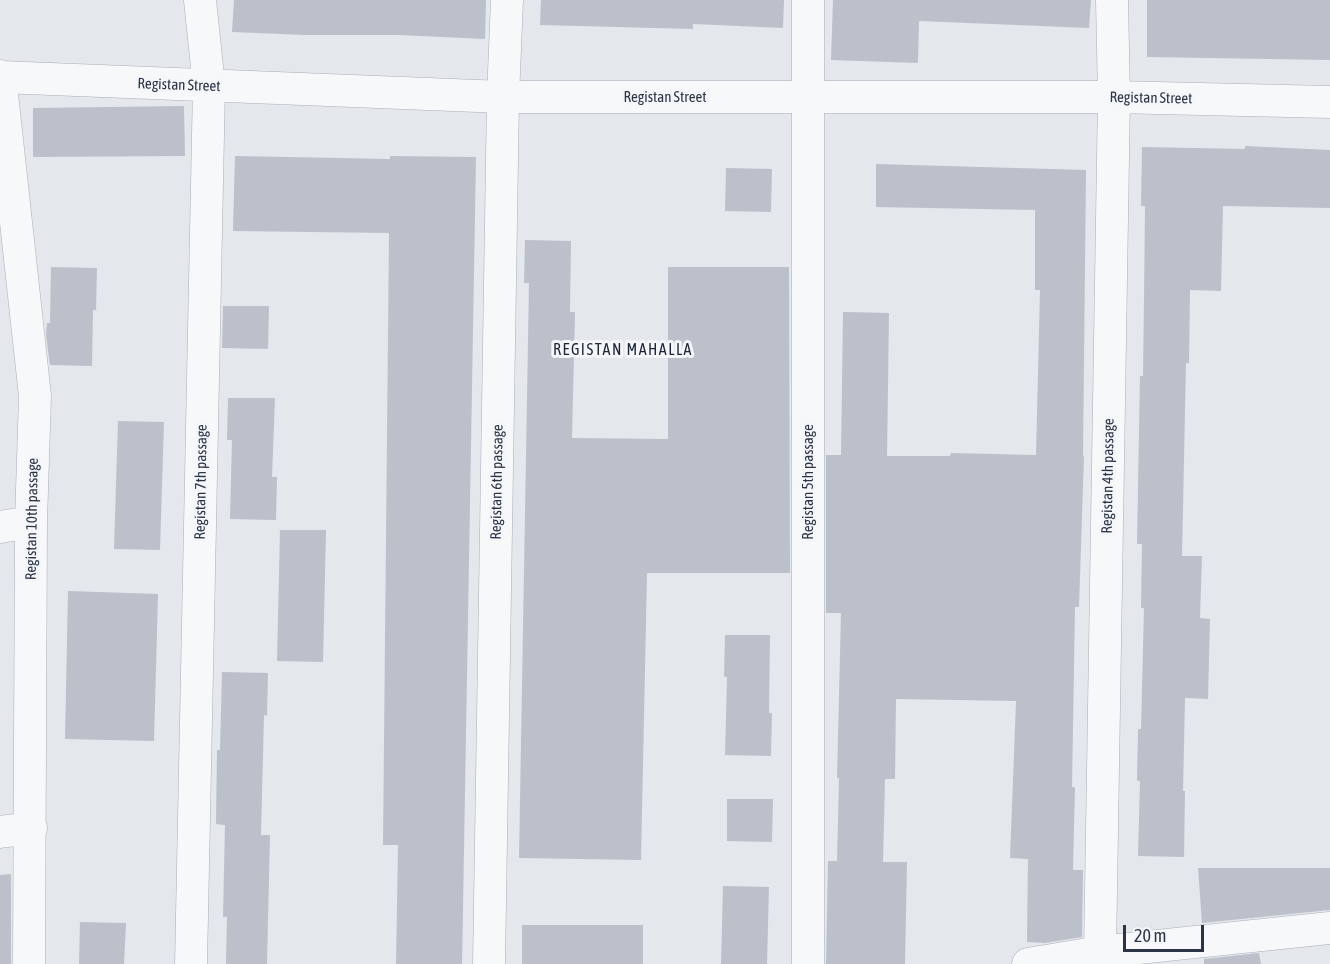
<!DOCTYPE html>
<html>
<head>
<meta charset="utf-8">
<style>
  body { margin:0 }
  #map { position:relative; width:1330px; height:964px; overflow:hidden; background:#e4e7ec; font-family:"Asap Condensed",sans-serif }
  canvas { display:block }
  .scale { position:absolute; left:1123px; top:925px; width:81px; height:27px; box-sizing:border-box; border:3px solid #2b3445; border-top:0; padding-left:8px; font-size:18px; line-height:21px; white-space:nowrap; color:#2b3445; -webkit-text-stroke:4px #f4f6f9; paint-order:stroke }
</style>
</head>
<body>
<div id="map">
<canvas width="1330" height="964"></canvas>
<div class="scale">20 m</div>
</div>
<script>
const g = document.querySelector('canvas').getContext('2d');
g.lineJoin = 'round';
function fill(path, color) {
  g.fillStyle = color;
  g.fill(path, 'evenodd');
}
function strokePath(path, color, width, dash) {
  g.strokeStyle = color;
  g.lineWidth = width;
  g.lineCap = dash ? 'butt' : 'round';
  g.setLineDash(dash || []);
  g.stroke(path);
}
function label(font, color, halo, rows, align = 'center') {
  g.font = font + ' "Asap Condensed",sans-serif';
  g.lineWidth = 6;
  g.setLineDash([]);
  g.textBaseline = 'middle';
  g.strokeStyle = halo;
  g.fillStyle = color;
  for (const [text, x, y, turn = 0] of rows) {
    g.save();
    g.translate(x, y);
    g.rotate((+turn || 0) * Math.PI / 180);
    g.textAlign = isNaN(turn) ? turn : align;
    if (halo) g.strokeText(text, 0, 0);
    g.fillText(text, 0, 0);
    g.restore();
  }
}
const building = new Path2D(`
  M 234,0 L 486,0 L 485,39 L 399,35 L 304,35 L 232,32 Z
  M 541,0 L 784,0 L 783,28 L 693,24 L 693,29 L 540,25 Z
  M 833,0 L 1091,0 L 1089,28 L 919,21 L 918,63 L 831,60 Z
  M 1147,0 L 1330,0 L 1330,60 L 1147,57 Z
  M 184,106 L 185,156 L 33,157 L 33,108 Z
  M 1245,146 L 1330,150 L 1330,208 L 1223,206 L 1221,291 L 1190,290 L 1189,363 L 1186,363 L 1182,556 L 1202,556 L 1200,618 L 1210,619 L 1208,699 L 1185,698 L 1183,791 L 1185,791 L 1184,857 L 1138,856 L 1140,781 L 1137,781 L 1138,729 L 1141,729 L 1144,608 L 1141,608 L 1142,544 L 1137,544 L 1140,376 L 1143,376 L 1144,299 L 1145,206 L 1141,206 L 1142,147 L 1245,149 Z
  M 235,156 L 390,159 L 390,156 L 476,157 L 462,964 L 396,964 L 398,845 L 383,845 L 389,233 L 233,231 Z
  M 876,164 L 1086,170 L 1083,456 L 1084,456 L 1079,607 L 1075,607 L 1072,787 L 1075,787 L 1073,870 L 1083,870 L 1082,937 L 1045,943 L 1027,942 L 1028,859 L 1010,858 L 1016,701 L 896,699 L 895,779 L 885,779 L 883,862 L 907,862 L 905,964 L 826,964 L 828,861 L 837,861 L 839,778 L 837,778 L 841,613 L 826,613 L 826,455 L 841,455 L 843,312 L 889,313 L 887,456 L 950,456 L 951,453 L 1036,455 L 1040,290 L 1035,290 L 1035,210 L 876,207 Z
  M 726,168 L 772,169 L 771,212 L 725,211 Z
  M 525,240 L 571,241 L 570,312 L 575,312 L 572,438 L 668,439 L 668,267 L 789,267 L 790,573 L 647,573 L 641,860 L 519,858 L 529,283 L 524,283 Z
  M 51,267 L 97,268 L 96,310 L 93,310 L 92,366 L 50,365 L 46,335 L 47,323 L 50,323 Z
  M 223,306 L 269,306 L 268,349 L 222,348 Z
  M 228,398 L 275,398 L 272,477 L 277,477 L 276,520 L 230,519 L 232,440 L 227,440 Z
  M 118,421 L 164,422 L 160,550 L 114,549 Z
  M 280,530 L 326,530 L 323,662 L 277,661 Z
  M 68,591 L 158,594 L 154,741 L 65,739 Z
  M 725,635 L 770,635 L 769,713 L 772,713 L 771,756 L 725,755 L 727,677 L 724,677 Z
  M 222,672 L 268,673 L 267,716 L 264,715 L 261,835 L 270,835 L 267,964 L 226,964 L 227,917 L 223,917 L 225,825 L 216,824 L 217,750 L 220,750 Z
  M 727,799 L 773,799 L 772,842 L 727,841 Z
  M 1198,868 L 1330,868 L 1330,910 L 1202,923 Z
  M 11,874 L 11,964 L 0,964 L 0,875 Z
  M 723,886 L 769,887 L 767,964 L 721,964 Z
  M 80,922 L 126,923 L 124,964 L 79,964 Z
  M 522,925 L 643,925 L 643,964 L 522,964 Z
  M 1259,953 L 1261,964 L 1204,964 L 1204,959 Z`);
const minor = new Path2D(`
  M 808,0 L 808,964
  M 0,76 L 35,396 L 31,522 L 29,964
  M 0,77 L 503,97 L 1114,97 L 1330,102
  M 0,527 L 31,522
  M 0,832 L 31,828
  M 1100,952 L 1114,97 L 1112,0
  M 191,964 L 209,86 L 200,0
  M 489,964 L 503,97 L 507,0
  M 1028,964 L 1100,952 L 1330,928`);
const streetNames = [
  ["Registan Street",179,85,2],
  ["Registan Street",665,97],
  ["Registan Street",1151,98,1],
  ["Registan 4th passage",1108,476,-89],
  ["Registan 7th passage",201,482,-89],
  ["Registan 6th passage",497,482,-89],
  ["Registan 5th passage",808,482,-90],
  ["Registan 10th passage",32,519,-89]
];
const neighbourhoodNames = [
  ["REGISTAN MAHALLA",623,350]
];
fill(building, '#bbc0ca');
strokePath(minor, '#a9aeb7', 33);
strokePath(minor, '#f7f8fa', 32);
label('15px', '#2b3445', '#f4f6f9', streetNames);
g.letterSpacing = '1.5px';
label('16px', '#1d2536', '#f4f6f9', neighbourhoodNames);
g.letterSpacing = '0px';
</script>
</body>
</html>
